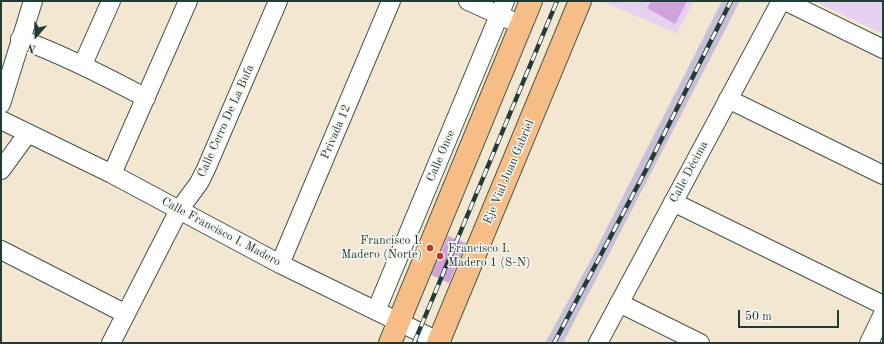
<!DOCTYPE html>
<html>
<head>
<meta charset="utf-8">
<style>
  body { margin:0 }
  #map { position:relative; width:884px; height:344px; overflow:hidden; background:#f3e7d1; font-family:"Old Standard TT",serif }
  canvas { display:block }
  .frame { position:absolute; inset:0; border:2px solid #1f3d34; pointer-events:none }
  .north { position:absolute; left:16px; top:16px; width:40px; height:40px; -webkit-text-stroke:3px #f6f6f2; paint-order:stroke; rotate:200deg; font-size:11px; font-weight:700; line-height:16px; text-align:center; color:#1f3d34 }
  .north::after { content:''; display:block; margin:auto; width:14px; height:18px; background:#1f3d34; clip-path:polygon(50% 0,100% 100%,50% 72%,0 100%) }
  .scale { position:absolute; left:738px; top:310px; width:101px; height:18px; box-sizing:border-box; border:2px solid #1f3d34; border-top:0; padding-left:5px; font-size:12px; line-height:14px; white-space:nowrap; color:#1f3d34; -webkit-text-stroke:3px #f6f6f2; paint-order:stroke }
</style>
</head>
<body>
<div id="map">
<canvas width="884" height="344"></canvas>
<div class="frame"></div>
<div class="north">N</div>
<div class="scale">50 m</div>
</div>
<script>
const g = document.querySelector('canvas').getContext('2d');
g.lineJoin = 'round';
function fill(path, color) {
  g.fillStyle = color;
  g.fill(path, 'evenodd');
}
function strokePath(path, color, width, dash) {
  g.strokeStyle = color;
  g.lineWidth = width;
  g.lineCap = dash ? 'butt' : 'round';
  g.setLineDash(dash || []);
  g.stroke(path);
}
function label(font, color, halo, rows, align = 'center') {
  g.font = font + ' "Old Standard TT",serif';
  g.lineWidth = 3;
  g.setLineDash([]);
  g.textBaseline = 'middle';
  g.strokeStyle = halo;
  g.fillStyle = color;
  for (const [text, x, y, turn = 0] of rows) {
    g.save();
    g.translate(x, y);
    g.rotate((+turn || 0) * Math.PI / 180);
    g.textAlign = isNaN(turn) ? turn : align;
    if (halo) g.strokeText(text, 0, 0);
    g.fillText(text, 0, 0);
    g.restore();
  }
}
const built = new Path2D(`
  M 601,1 L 694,1 L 677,33 Z
  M 814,1 L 883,1 L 883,34 Z`);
const industrial = new Path2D(`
  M 722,1 L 740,1 L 563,343 L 545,343 L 587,267 Z`);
const building = new Path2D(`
  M 651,1 L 687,1 L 675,24 L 647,8 Z
  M 448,236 L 466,243 L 449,283 L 431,275 Z`);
const minor = new Path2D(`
  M 468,1 L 510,20
  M 785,1 L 883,49
  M 20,39 C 64,55 105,76 146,98
  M 83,64 L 111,1
  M 728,99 L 883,175
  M 1,104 L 33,1
  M 1,120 L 112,174 L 280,264 L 442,343
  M 1,170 L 28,133
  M 112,174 L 188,1
  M 673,202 L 883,305
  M 1,250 L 126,314
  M 280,264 L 391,1
  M 619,303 L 700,343
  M 376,311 L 505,1
  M 111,343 L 179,210 L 199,183 L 206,169 L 278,1
  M 598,343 L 781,1
  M 869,343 L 883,314`);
const major = new Path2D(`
  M 390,343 L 531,1
  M 438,343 L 580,1`);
const rail = new Path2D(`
  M 414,343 L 557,1
  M 554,343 L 646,170 L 731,1`);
const markers = [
  [430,248,4,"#c8321e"],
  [440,256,4,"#c8321e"]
];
const streetNames = [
  ["Calle Cerro De La Bufa",226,121,-66],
  ["Privada 12",336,132,-67],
  ["Calle Once",441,156,-67],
  ["Eje Vial Juan Gabriel",509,172,-67],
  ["Calle Décima",689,172,-62],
  ["Calle Francisco I. Madero",221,232,28]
];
const poiNames = [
  ["Francisco I.",422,241],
  ["Madero (Norte)",422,255],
  ["Francisco I.",448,249,"left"],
  ["Madero 1 (S-N)",448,263,"left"]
];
fill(built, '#e6d2f0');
fill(industrial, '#c8bfd8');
fill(building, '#cfa2db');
strokePath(minor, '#3f564c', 20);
strokePath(major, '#3f564c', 24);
strokePath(minor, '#fff', 18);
strokePath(major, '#f6be86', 22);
strokePath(rail, '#1f3d34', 4.5);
strokePath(rail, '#f6f6f2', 3, [9]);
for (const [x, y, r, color] of markers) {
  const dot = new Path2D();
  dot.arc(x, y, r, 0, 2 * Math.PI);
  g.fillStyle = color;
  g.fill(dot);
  strokePath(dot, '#f6f6f2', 1.5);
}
label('12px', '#1f3d34', '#f6f6f2', streetNames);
label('12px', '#1f3d34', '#f6f6f2', poiNames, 'right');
</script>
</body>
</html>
